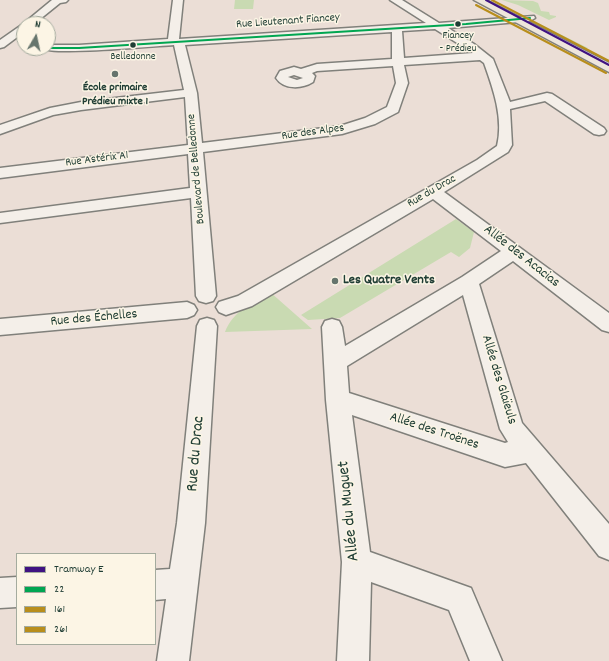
<!DOCTYPE html>
<html>
<head>
<meta charset="utf-8">
<style>
  body { margin:0 }
  #map { position:relative; width:609px; height:661px; overflow:hidden; background:#ebded6; font-family:Dekko,sans-serif }
  canvas { display:block }
  .legend { position:absolute; left:16px; top:553px; width:140px; height:92px; box-sizing:border-box; background:#fcf5e5; border:1px solid #a4ab9e; margin:0; padding:5px 7px; list-style:none; font-size:12px; color:#1f3d34 }
  .legend li { display:flex; align-items:center; gap:8px; height:20px }
  .legend b { width:20px; border:1px solid #a4ab9e }
  .north { position:absolute; left:16px; top:16px; width:40px; height:40px; box-sizing:border-box; background:#fcf5e5; border:1px solid #a4ab9e; border-radius:50%; rotate:9deg; font-size:11px; font-weight:700; line-height:16px; text-align:center; color:#1f3d34 }
  .north::after { content:''; display:block; margin:auto; width:14px; height:18px; background:#66756d; clip-path:polygon(50% 0,100% 100%,50% 72%,0 100%) }
</style>
</head>
<body>
<div id="map">
<canvas width="609" height="661"></canvas>
<ul class="legend">
<li><b style="height:5px;background:#401382"></b>Tramway E</li>
<li><b style="height:5px;background:#00a651"></b>22</li>
<li><b style="height:5px;background:#b88e1b"></b>161</li>
<li><b style="height:5px;background:#b88e1b"></b>261</li>
</ul>
<div class="north">N</div>
</div>
<script>
const g = document.querySelector('canvas').getContext('2d');
g.lineJoin = 'round';
function fill(path, color) {
  g.fillStyle = color;
  g.fill(path, 'evenodd');
}
function strokePath(path, color, width, dash) {
  g.strokeStyle = color;
  g.lineWidth = width;
  g.lineCap = dash ? 'butt' : 'round';
  g.setLineDash(dash || []);
  g.stroke(path);
}
function label(font, color, halo, rows, align = 'center') {
  g.font = font + ' Dekko,sans-serif';
  g.lineWidth = 3;
  g.setLineDash([]);
  g.textBaseline = 'middle';
  g.strokeStyle = halo;
  g.fillStyle = color;
  for (const [text, x, y, turn = 0] of rows) {
    g.save();
    g.translate(x, y);
    g.rotate((+turn || 0) * Math.PI / 180);
    g.textAlign = isNaN(turn) ? turn : align;
    if (halo) g.strokeText(text, 0, 0);
    g.fillText(text, 0, 0);
    g.restore();
  }
}
const green = new Path2D(`
  M 235,0 L 254,0 L 253,9 L 234,9 Z
  M 502,0 L 533,1 L 538,3 L 541,11 L 549,12 L 550,15 L 556,16 L 556,17 L 549,20 L 518,5 Z
  M 534,21 L 588,48 L 578,50 L 527,23 Z
  M 456,219 L 474,232 L 470,248 L 459,257 L 451,252 L 340,318 L 308,320 L 301,315 Z
  M 270,292 L 312,329 L 225,332 C 233,311 252,303 270,292 Z`);
const minor = new Path2D(`
  M 52,0 L 68,0 L 66,2 L 60,3 L 34,24 L 24,24 L 24,32 L 4,47 L 0,48 L 0,40 L 23,24 Z
  M 173,0 L 183,0 L 179,39 L 426,23 L 390,0 L 402,0 L 439,23 L 534,16 L 535,18 L 530,21 L 448,28 L 474,44 L 493,59 L 510,102 L 547,93 L 552,94 L 604,128 L 606,131 L 604,134 L 599,135 L 594,134 L 545,101 L 510,109 L 512,145 L 508,152 L 444,192 L 609,313 L 609,332 L 602,330 L 513,261 L 479,284 L 522,423 L 609,524 L 609,560 L 599,556 L 526,463 L 505,467 L 352,415 L 370,552 L 471,588 L 502,661 L 470,661 L 449,610 L 371,582 L 369,661 L 337,661 L 342,562 L 326,400 L 322,327 L 325,321 L 332,319 L 339,321 L 342,327 L 345,346 L 462,277 L 501,251 L 433,199 L 252,306 L 226,315 L 219,312 L 216,307 L 219,302 L 238,296 L 477,160 L 497,146 C 504,119 493,88 484,63 L 480,60 L 404,65 L 408,83 L 398,112 L 375,124 L 342,134 L 203,152 L 216,296 L 213,301 L 206,303 L 199,301 L 196,296 L 191,198 L 0,223 L 0,213 L 190,188 L 188,154 L 0,178 L 0,168 L 188,145 L 185,97 L 81,110 L 53,115 L 0,134 L 0,125 L 50,108 L 81,102 L 184,90 L 174,45 C 157,46 49,56 43,48 L 48,48 L 48,45 L 79,45 L 168,39 ZM 435,29 L 473,53 L 404,58 L 402,31 ZM 392,32 L 392,59 L 317,64 L 301,69 L 294,67 L 280,71 L 276,78 C 284,90 302,89 313,82 L 315,76 L 312,73 L 317,71 L 393,66 L 396,83 L 387,107 L 365,118 L 340,126 L 202,143 L 197,93 L 185,45 ZM 294,75 L 303,78 L 297,80 L 288,77 ZM 463,295 L 500,429 L 508,442 L 505,443 L 349,393 L 347,366 Z
  M 187,302 L 194,305 L 197,310 L 194,315 L 187,318 L 0,335 L 0,319 Z
  M 207,318 L 214,320 L 217,326 L 205,523 L 189,661 L 157,661 L 166,599 L 155,600 L 155,570 L 170,569 L 177,523 L 197,326 L 200,320 Z
  M 17,577 L 17,607 L 0,608 L 0,578 Z`);
const major = new Path2D(`
  M 474,0 L 486,0 L 609,63 L 609,72 Z`);
const bus1 = new Path2D(`
  M 48,48 L 79,48 L 466,24 L 530,18`);
const bus2 = new Path2D(`
  M 476,5 L 606,73`);
const bus3 = new Path2D(`
  M 492,0 L 609,61`);
const tram1 = new Path2D(`
  M 486,0 L 609,65`);
const markers = [
  [458,24,3.5,"#1f3d34"],
  [133,45,3.5,"#1f3d34"],
  [115,74,4,"#66756d"],
  [335,281,4,"#66756d"]
];
const farBusnames = [
  ["Fiancey",458,36],
  ["- Prédieu",458,49],
  ["Belledonne",133,57]
];
const farStreetnames = [
  ["Rue Lieutenant Fiancey",288,22,-4],
  ["Rue des Alpes",313,133,-8],
  ["Rue Astérix A1",97,160,-7],
  ["Boulevard de Belledonne",197,169,-95],
  ["Rue du Drac",432,192,-30]
];
const farPoinames = [
  ["École primaire",115,88],
  ["Prédieu mixte 1",115,102]
];
const streetNames = [
  ["Allée des Acacias",521,257,38],
  ["Rue des Échelles",94,319,-5],
  ["Allée des Glaïeuls",498,380,73],
  ["Allée des Troënes",434,432,18]
];
const poiNames = [
  ["Les Quatre Vents",343,281]
];
const nearStreetnames = [
  ["Rue du Drac",197,454,-85],
  ["Allée du Muguet",350,511,-96]
];
fill(green, '#c9dab2');
strokePath(minor, '#80807b', 3);
strokePath(major, '#80807b', 3);
fill(minor, '#f4efe9');
fill(major, '#eee6dc');
strokePath(bus1, '#00a651', 2);
strokePath(bus2, '#b88e1b', 2);
strokePath(bus3, '#b88e1b', 2);
strokePath(tram1, '#401382', 2);
for (const [x, y, r, color] of markers) {
  const dot = new Path2D();
  dot.arc(x, y, r, 0, 2 * Math.PI);
  g.fillStyle = color;
  g.fill(dot);
  strokePath(dot, '#fcf5e5', 1.5);
}
label('11px', '#1f3d34', '#fcf5e5', farBusnames);
label('12px', '#1f3d34', '#fcf5e5', farStreetnames);
label('bold 12px', '#1f3d34', '#fcf5e5', farPoinames);
label('14px', '#1f3d34', '#fcf5e5', streetNames);
label('bold 14px', '#1f3d34', '#fcf5e5', poiNames, 'left');
label('17px', '#1f3d34', '#fcf5e5', nearStreetnames);
</script>
</body>
</html>
